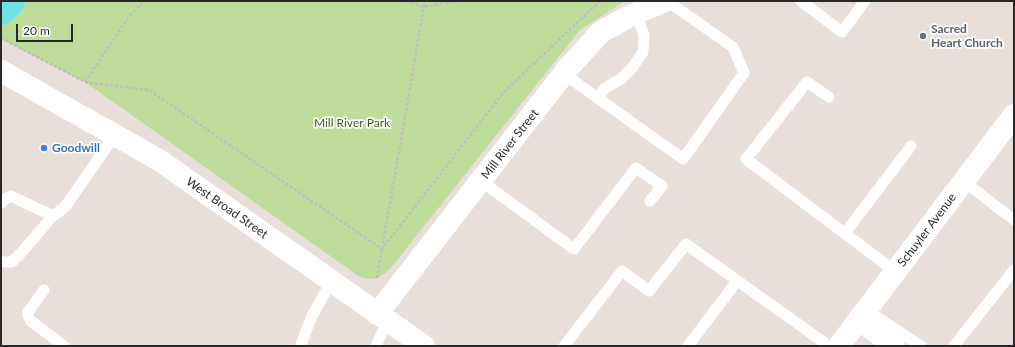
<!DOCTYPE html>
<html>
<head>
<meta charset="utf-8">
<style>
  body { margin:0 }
  #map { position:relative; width:1015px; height:347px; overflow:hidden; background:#e9dfda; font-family:Lato,sans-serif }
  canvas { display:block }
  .frame { position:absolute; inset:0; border:2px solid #282828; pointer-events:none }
  .scale { position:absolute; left:16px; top:24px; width:57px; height:18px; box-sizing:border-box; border:2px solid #282828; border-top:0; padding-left:5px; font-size:12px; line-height:14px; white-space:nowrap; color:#282828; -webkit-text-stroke:3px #fff; paint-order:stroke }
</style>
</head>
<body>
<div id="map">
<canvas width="1015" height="347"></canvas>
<div class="frame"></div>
<div class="scale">20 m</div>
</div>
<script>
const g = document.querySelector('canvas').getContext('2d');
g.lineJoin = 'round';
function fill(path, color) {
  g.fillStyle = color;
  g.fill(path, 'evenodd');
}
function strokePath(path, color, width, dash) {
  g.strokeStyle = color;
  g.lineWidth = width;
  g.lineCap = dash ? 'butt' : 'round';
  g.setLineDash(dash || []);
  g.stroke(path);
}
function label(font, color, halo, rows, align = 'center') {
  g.font = font + ' Lato,sans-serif';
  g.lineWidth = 3.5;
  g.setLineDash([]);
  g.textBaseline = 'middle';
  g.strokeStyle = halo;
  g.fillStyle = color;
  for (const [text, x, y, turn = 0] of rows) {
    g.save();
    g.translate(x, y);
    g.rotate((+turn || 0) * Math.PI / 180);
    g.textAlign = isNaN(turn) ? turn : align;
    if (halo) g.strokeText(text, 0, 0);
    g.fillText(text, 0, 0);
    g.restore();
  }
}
const green = new Path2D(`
  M 1,1 L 625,1 L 580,30 L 390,269 C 380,279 369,282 357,275 L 85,82 L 1,39 Z`);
const river = new Path2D(`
  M 1,8 L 8,1`);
const path = new Path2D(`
  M 406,1 L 424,7 L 457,1
  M 1,38 L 85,82 L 149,90 L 382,249 L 504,92 L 600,1
  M 85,82 L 130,15 L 145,1
  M 377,278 L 425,1`);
const lane = new Path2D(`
  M 801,1 L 842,32 L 865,1
  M 564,74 L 683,159 L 744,73 L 733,47 L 667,1
  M 829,97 L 807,82 L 746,159 L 896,272
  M 598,98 L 605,88 L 621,79 L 632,68 L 643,52 L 644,35 L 636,13
  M 481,181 L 574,249 L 636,168 L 662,186 L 650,201
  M 963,181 L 1014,220
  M 1,203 L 5,199 L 11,196 L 53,216
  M 845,233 L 911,146
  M 1,261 L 4,262 L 12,262 L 20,254 L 53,216 L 65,207 L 115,135
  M 44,290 L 28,312 L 28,316 L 31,321 L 64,346
  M 866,310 L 921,346
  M 302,346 L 301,344 L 312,316 L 331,282
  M 376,346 L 387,321
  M 564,346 L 622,271 L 649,291 L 686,244 L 829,346
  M 688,346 L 737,281
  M 954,346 L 1014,270`);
const street = new Path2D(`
  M 859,319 L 894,346
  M 839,346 L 1014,115`);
const secondary = new Path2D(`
  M 1,71 L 159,160 L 424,346
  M 377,314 L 569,67 L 601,32 L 630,16 L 665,1`);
const markers = [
  [923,36,4,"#6b7280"],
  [44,148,4,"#3f7fe0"]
];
const worshipNames = [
  ["Sacred",931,29],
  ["Heart Church",931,43]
];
const parkNames = [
  ["Mill River Park",352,123]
];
const streetNames = [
  ["Mill River Street",510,144,-52],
  ["West Broad Street",227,208,35],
  ["Schuyler Avenue",927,230,-53]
];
const shopNames = [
  ["Goodwill",52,148]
];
fill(green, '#bfdd9a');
strokePath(river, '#73e0e5', 34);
strokePath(path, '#bebebe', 2.5, [3, 2]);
strokePath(lane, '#fff', 11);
strokePath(street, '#fff', 22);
strokePath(secondary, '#fff', 22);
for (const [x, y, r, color] of markers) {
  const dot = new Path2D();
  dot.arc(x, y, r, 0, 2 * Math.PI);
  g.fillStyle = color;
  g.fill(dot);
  strokePath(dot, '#fff', 1.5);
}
label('bold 12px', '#5b616d', '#fff', worshipNames, 'left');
label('12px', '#395f1e', '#fff', parkNames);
label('12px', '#282828', '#fff', streetNames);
label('bold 12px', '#366cbe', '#fff', shopNames, 'left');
</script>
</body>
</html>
